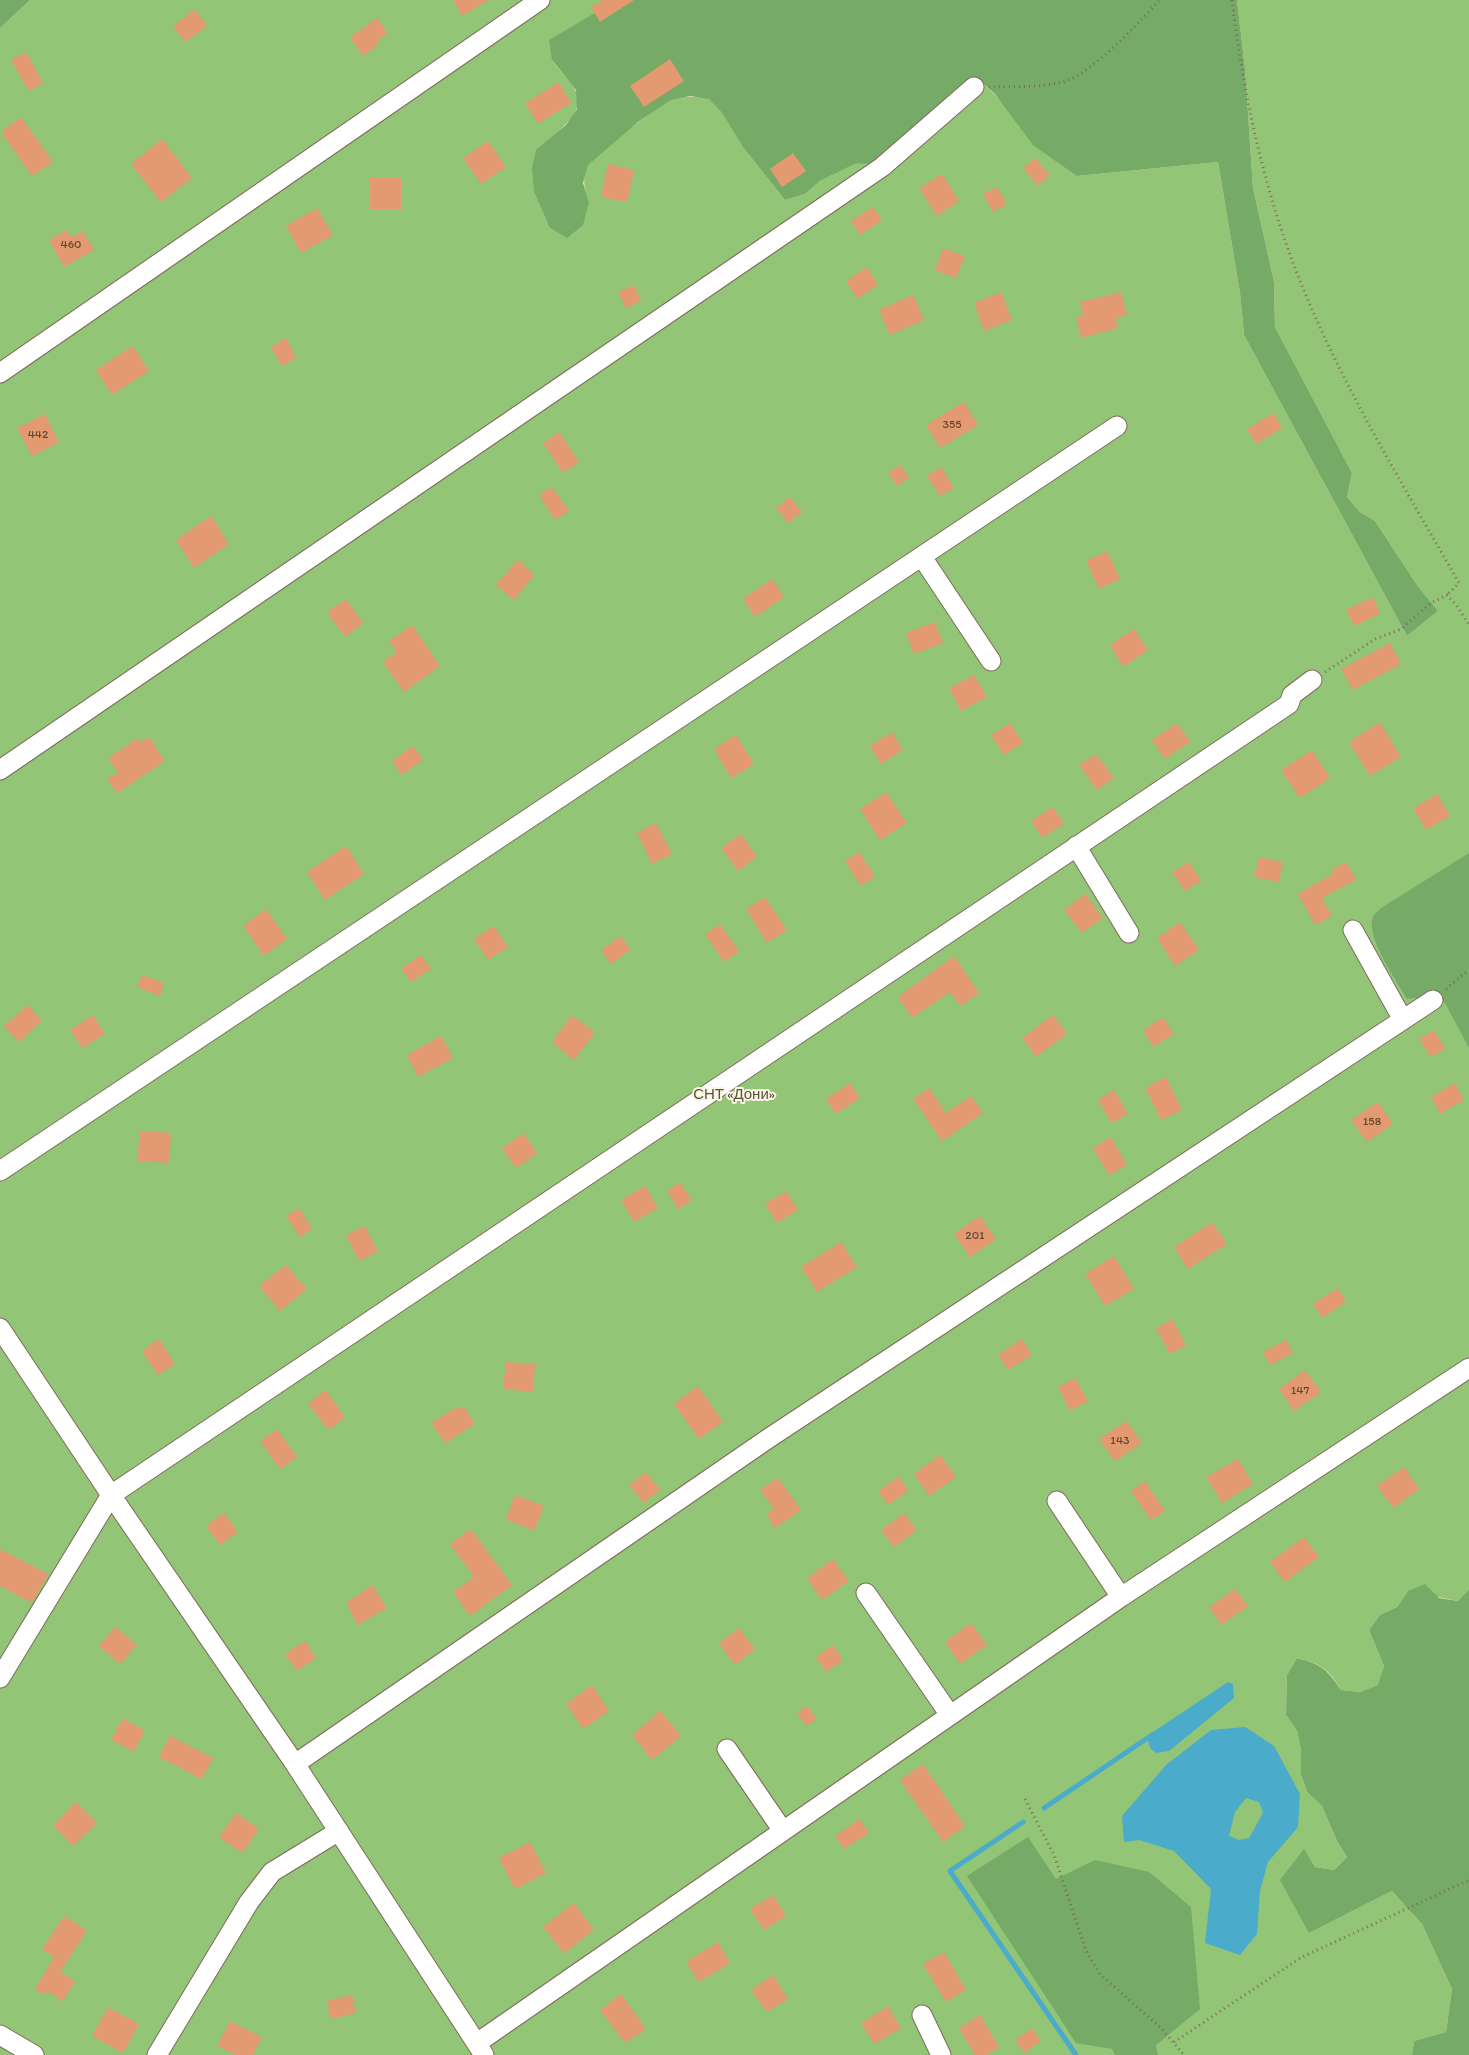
<!DOCTYPE html>
<html>
<head>
<meta charset="utf-8">
<style>
  body { margin:0 }
  canvas { display:block; background:#f4e7cc }
</style>
</head>
<body>
<canvas width="1469" height="2055"></canvas>
<script>
const g = document.querySelector('canvas').getContext('2d');
g.lineJoin = 'round';
function fill(path, color) {
  g.fillStyle = color;
  g.fill(path, 'evenodd');
}
function strokePath(path, color, width, dash) {
  g.strokeStyle = color;
  g.lineWidth = width;
  g.lineCap = dash ? 'butt' : 'round';
  g.setLineDash(dash || []);
  g.stroke(path);
}
function label(font, color, halo, rows, align = 'center') {
  g.font = font + ' Itim,sans-serif';
  g.lineWidth = 4;
  g.setLineDash([]);
  g.textBaseline = 'middle';
  g.strokeStyle = halo;
  g.fillStyle = color;
  for (const [text, x, y, turn = 0] of rows) {
    g.save();
    g.translate(x, y);
    g.rotate((+turn || 0) * Math.PI / 180);
    g.textAlign = isNaN(turn) ? turn : align;
    if (halo) g.strokeText(text, 0, 0);
    g.fillText(text, 0, 0);
    g.restore();
  }
}
const green = new Path2D(`
  M 30,0 L 617,0 L 552,60 C 559,70 568,79 574,88 C 591,113 551,136 536,149 C 529,182 537,197 549,227 L 589,202 C 585,190 581,178 588,165 C 593,155 659,106 671,100 C 683,95 696,97 709,98 L 722,113 L 742,146 L 785,200 L 805,194 L 820,181 L 855,164 L 875,162 L 985,85 L 1077,176 L 1218,162 L 1240,293 L 1244,335 L 1407,636 L 1438,611 L 1417,585 L 1375,521 L 1360,512 L 1347,497 L 1352,473 L 1275,327 L 1274,282 L 1253,188 L 1245,69 L 1237,0 L 1469,0 L 1469,1589 L 1458,1601 L 1408,1591 L 1397,1607 L 1380,1615 L 1369,1630 L 1384,1666 L 1379,1685 L 1360,1692 L 1341,1690 C 1329,1669 1321,1664 1297,1658 L 1287,1675 L 1286,1715 L 1297,1731 L 1301,1750 L 1301,1775 L 1307,1792 L 1322,1806 L 1337,1841 L 1347,1857 L 1334,1870 L 1315,1867 L 1304,1850 L 1309,1933 L 1392,1891 L 1422,1924 L 1452,1989 L 1446,2032 L 1414,2041 L 1412,2055 L 0,2055 L 0,28 Z`);
const forest = new Path2D(`
  M 0,0 L 30,0 L 0,28 Z
  M 617,0 L 1237,0 L 1245,69 L 1253,188 L 1274,282 L 1275,327 L 1352,473 L 1347,497 L 1360,512 L 1375,521 L 1417,585 L 1438,611 L 1407,636 L 1244,335 L 1240,293 L 1218,162 L 1077,176 L 1033,145 L 995,94 L 985,85 L 874,163 L 855,164 L 820,181 L 805,194 L 785,200 L 742,146 L 722,113 L 709,99 L 690,96 L 671,100 L 638,122 L 588,165 L 583,183 L 589,202 L 583,225 L 567,238 L 549,227 L 534,191 L 532,168 L 536,149 L 566,125 L 577,109 L 576,90 L 552,60 L 549,40 Z
  M 1469,853 L 1469,1048 L 1445,1003 L 1431,993 L 1417,998 L 1407,999 C 1397,981 1365,937 1373,917 C 1375,913 1379,910 1381,908 Z
  M 1425,1584 L 1439,1598 L 1458,1601 L 1469,1589 L 1469,2055 L 1412,2055 L 1414,2041 L 1446,2032 L 1452,1989 L 1422,1924 L 1392,1891 L 1309,1933 L 1280,1880 L 1304,1849 L 1315,1867 L 1334,1870 L 1347,1857 L 1337,1841 L 1322,1806 L 1307,1792 L 1301,1775 L 1301,1750 L 1297,1731 L 1286,1715 L 1287,1675 L 1297,1658 C 1321,1664 1328,1670 1341,1690 L 1360,1692 L 1378,1685 L 1384,1666 L 1369,1630 L 1380,1615 L 1397,1607 L 1408,1591 Z
  M 1028,1837 L 1056,1879 L 1095,1860 L 1149,1872 L 1191,1907 L 1200,2009 L 1156,2045 L 1158,2055 L 1115,2055 L 1112,2049 L 1076,2043 L 967,1876 Z`);
const water = new Path2D(`
  M 1228,1682 L 1233,1684 L 1234,1698 L 1169,1751 L 1156,1753 L 1150,1748 L 1147,1736 Z
  M 1245,1727 L 1274,1746 L 1300,1794 L 1298,1827 L 1268,1862 L 1260,1891 L 1257,1934 L 1240,1955 L 1205,1943 L 1211,1889 L 1174,1851 L 1139,1840 L 1124,1842 L 1122,1816 L 1166,1765 L 1211,1730 ZM 1246,1798 L 1259,1802 L 1263,1813 L 1249,1838 L 1239,1840 L 1229,1836 L 1235,1812 Z`);
const stream = new Path2D(`
  M 1044,1808 L 1152,1735
  M 1023,1822 L 950,1871 L 1076,2055`);
const building = new Path2D(`
  M 453,0 L 489,0 L 462,16 Z
  M 602,0 L 634,0 L 600,22 L 591,7 Z
  M 195,9 L 207,26 L 185,42 L 173,26 Z
  M 377,18 L 388,33 L 376,42 L 378,45 L 363,56 L 350,37 Z
  M 26,52 L 43,83 L 29,91 L 11,60 Z
  M 670,59 L 684,81 L 644,107 L 630,86 Z
  M 559,82 L 571,103 L 538,124 L 525,103 Z
  M 21,117 L 53,162 L 32,176 L 1,132 Z
  M 162,139 L 192,178 L 161,202 L 131,164 Z
  M 488,141 L 506,167 L 481,184 L 463,158 Z
  M 793,153 L 806,171 L 782,187 L 770,169 Z
  M 1035,158 L 1050,175 L 1038,186 L 1023,168 Z
  M 608,164 L 634,170 L 627,202 L 601,197 Z
  M 942,174 L 959,201 L 937,216 L 919,188 Z
  M 370,178 L 401,178 L 401,209 L 370,209 Z
  M 997,187 L 1007,204 L 993,212 L 983,194 Z
  M 873,207 L 882,220 L 860,235 L 851,221 Z
  M 317,208 L 333,235 L 301,253 L 286,226 Z
  M 67,230 L 71,237 L 83,231 L 94,250 L 64,267 L 49,240 Z
  M 943,248 L 965,256 L 956,278 L 935,270 Z
  M 867,267 L 878,285 L 857,299 L 846,281 Z
  M 634,285 L 641,301 L 626,308 L 618,292 Z
  M 1001,292 L 1012,320 L 984,331 L 974,303 Z
  M 1121,292 L 1127,315 L 1115,318 L 1118,328 L 1081,338 L 1076,317 L 1083,316 L 1080,302 Z
  M 913,295 L 924,320 L 890,335 L 879,310 Z
  M 286,338 L 296,358 L 282,366 L 271,347 Z
  M 133,346 L 149,371 L 112,395 L 96,370 Z
  M 964,402 L 978,425 L 940,448 L 926,425 Z
  M 1274,413 L 1282,428 L 1256,444 L 1247,429 Z
  M 45,414 L 59,442 L 32,456 L 17,428 Z
  M 559,432 L 579,462 L 563,473 L 543,443 Z
  M 900,465 L 909,478 L 897,486 L 888,473 Z
  M 941,467 L 954,488 L 940,496 L 927,476 Z
  M 552,487 L 569,511 L 555,520 L 539,495 Z
  M 790,497 L 802,512 L 788,523 L 776,508 Z
  M 211,516 L 229,544 L 194,568 L 176,540 Z
  M 1107,551 L 1120,579 L 1099,589 L 1086,561 Z
  M 518,560 L 534,575 L 514,600 L 496,585 Z
  M 772,579 L 784,597 L 755,617 L 743,599 Z
  M 1373,597 L 1380,614 L 1354,626 L 1346,610 Z
  M 346,599 L 363,623 L 345,637 L 327,612 Z
  M 935,622 L 943,643 L 914,654 L 906,633 Z
  M 412,625 L 440,666 L 404,692 L 383,662 L 397,652 L 389,641 Z
  M 1134,629 L 1148,650 L 1123,667 L 1110,645 Z
  M 1390,643 L 1401,664 L 1353,690 L 1341,669 Z
  M 974,675 L 987,697 L 961,711 L 949,688 Z
  M 1380,722 L 1401,757 L 1370,776 L 1349,742 Z
  M 1010,723 L 1023,743 L 1004,755 L 991,735 Z
  M 1177,723 L 1190,742 L 1165,759 L 1152,740 Z
  M 892,732 L 903,750 L 881,764 L 870,746 Z
  M 736,735 L 754,764 L 731,778 L 714,749 Z
  M 149,737 L 165,761 L 117,793 L 107,779 L 118,772 L 108,758 L 138,738 L 141,742 Z
  M 413,746 L 423,760 L 401,775 L 392,761 Z
  M 1312,750 L 1330,778 L 1300,798 L 1281,770 Z
  M 1096,754 L 1114,778 L 1097,790 L 1079,765 Z
  M 886,792 L 907,823 L 880,840 L 860,809 Z
  M 1437,794 L 1450,816 L 1426,830 L 1413,808 Z
  M 1053,807 L 1064,824 L 1042,838 L 1031,821 Z
  M 656,823 L 672,854 L 652,864 L 637,833 Z
  M 741,834 L 757,857 L 738,871 L 721,848 Z
  M 346,846 L 364,874 L 325,900 L 307,872 Z
  M 859,852 L 875,876 L 861,886 L 845,861 Z
  M 1259,857 L 1283,862 L 1279,882 L 1254,877 Z
  M 1189,862 L 1201,881 L 1185,891 L 1172,872 Z
  M 1346,862 L 1356,880 L 1322,898 L 1332,916 L 1315,925 L 1298,894 L 1333,874 L 1331,870 Z
  M 1085,894 L 1103,918 L 1082,933 L 1064,910 Z
  M 765,897 L 787,930 L 767,943 L 746,909 Z
  M 266,909 L 287,939 L 264,956 L 243,926 Z
  M 1180,922 L 1199,950 L 1175,966 L 1157,938 Z
  M 720,924 L 739,951 L 724,962 L 705,934 Z
  M 494,926 L 508,947 L 488,960 L 474,939 Z
  M 621,936 L 630,950 L 611,964 L 601,950 Z
  M 421,955 L 431,969 L 411,982 L 401,969 Z
  M 954,956 L 979,993 L 960,1006 L 950,992 L 912,1018 L 898,997 Z
  M 142,975 L 164,983 L 160,996 L 137,987 Z
  M 28,1005 L 42,1021 L 19,1042 L 4,1026 Z
  M 93,1015 L 105,1034 L 82,1048 L 70,1030 Z
  M 572,1015 L 595,1033 L 574,1060 L 552,1042 Z
  M 1053,1015 L 1067,1034 L 1036,1057 L 1022,1038 Z
  M 1163,1017 L 1174,1034 L 1153,1047 L 1143,1030 Z
  M 1434,1030 L 1445,1049 L 1431,1057 L 1419,1039 Z
  M 441,1036 L 453,1058 L 418,1077 L 407,1055 Z
  M 1166,1077 L 1182,1110 L 1161,1120 L 1145,1088 Z
  M 850,1083 L 860,1098 L 836,1114 L 826,1099 Z
  M 1455,1083 L 1464,1100 L 1440,1114 L 1431,1097 Z
  M 929,1088 L 946,1113 L 971,1096 L 983,1113 L 942,1141 L 913,1099 Z
  M 1114,1090 L 1128,1114 L 1112,1123 L 1098,1100 Z
  M 1378,1102 L 1393,1124 L 1367,1142 L 1351,1120 Z
  M 140,1131 L 171,1133 L 169,1163 L 137,1161 Z
  M 524,1133 L 537,1154 L 516,1168 L 502,1148 Z
  M 1111,1137 L 1127,1165 L 1109,1175 L 1093,1148 Z
  M 680,1182 L 692,1200 L 678,1209 L 667,1191 Z
  M 645,1186 L 658,1208 L 634,1222 L 621,1200 Z
  M 786,1191 L 798,1210 L 777,1223 L 765,1204 Z
  M 299,1208 L 312,1229 L 300,1237 L 286,1216 Z
  M 980,1216 L 996,1239 L 970,1257 L 954,1234 Z
  M 1212,1222 L 1227,1244 L 1188,1269 L 1174,1247 Z
  M 365,1226 L 378,1252 L 359,1261 L 346,1235 Z
  M 841,1242 L 857,1267 L 817,1292 L 801,1267 Z
  M 1114,1256 L 1134,1289 L 1105,1306 L 1085,1274 Z
  M 286,1265 L 307,1289 L 280,1311 L 259,1286 Z
  M 1338,1288 L 1346,1302 L 1322,1318 L 1313,1304 Z
  M 1172,1319 L 1186,1345 L 1170,1354 L 1156,1328 Z
  M 159,1339 L 175,1364 L 158,1375 L 142,1351 Z
  M 1022,1339 L 1032,1355 L 1008,1370 L 998,1355 Z
  M 1286,1340 L 1293,1353 L 1270,1365 L 1263,1352 Z
  M 506,1362 L 535,1364 L 533,1392 L 503,1389 Z
  M 1305,1370 L 1321,1392 L 1294,1411 L 1279,1389 Z
  M 1075,1378 L 1088,1401 L 1070,1411 L 1058,1387 Z
  M 698,1386 L 723,1422 L 699,1439 L 674,1404 Z
  M 326,1390 L 345,1418 L 328,1430 L 308,1403 Z
  M 464,1406 L 475,1424 L 445,1443 L 431,1423 L 457,1407 L 458,1409 Z
  M 1126,1421 L 1142,1443 L 1115,1461 L 1099,1439 Z
  M 277,1429 L 297,1457 L 280,1469 L 260,1441 Z
  M 940,1455 L 956,1477 L 929,1496 L 914,1474 Z
  M 1238,1459 L 1253,1484 L 1222,1503 L 1206,1477 Z
  M 1404,1467 L 1419,1489 L 1393,1508 L 1377,1486 Z
  M 646,1472 L 660,1490 L 644,1503 L 629,1485 Z
  M 899,1476 L 908,1491 L 888,1505 L 878,1491 Z
  M 778,1478 L 801,1510 L 775,1528 L 766,1514 L 774,1509 L 760,1490 Z
  M 1145,1481 L 1165,1511 L 1151,1520 L 1131,1491 Z
  M 515,1495 L 544,1506 L 534,1531 L 506,1519 Z
  M 224,1513 L 238,1532 L 220,1545 L 206,1526 Z
  M 904,1513 L 917,1530 L 894,1547 L 881,1530 Z
  M 471,1529 L 512,1585 L 470,1616 L 453,1592 L 474,1577 L 450,1544 Z
  M 1304,1537 L 1319,1557 L 1285,1582 L 1270,1562 Z
  M 0,1549 L 48,1574 L 32,1603 L 0,1586 Z
  M 833,1559 L 849,1581 L 822,1600 L 807,1578 Z
  M 372,1585 L 387,1608 L 358,1625 L 346,1603 Z
  M 1235,1589 L 1248,1606 L 1221,1625 L 1209,1607 Z
  M 971,1623 L 987,1645 L 960,1664 L 945,1642 Z
  M 115,1627 L 137,1645 L 120,1664 L 99,1646 Z
  M 739,1628 L 755,1649 L 735,1665 L 719,1643 Z
  M 305,1641 L 316,1658 L 297,1671 L 285,1654 Z
  M 833,1645 L 843,1660 L 826,1672 L 816,1657 Z
  M 592,1685 L 609,1711 L 583,1729 L 566,1704 Z
  M 807,1706 L 817,1719 L 806,1726 L 797,1713 Z
  M 660,1711 L 681,1736 L 652,1760 L 632,1735 Z
  M 123,1718 L 145,1731 L 133,1752 L 111,1739 Z
  M 170,1736 L 213,1758 L 202,1779 L 159,1757 Z
  M 923,1764 L 965,1826 L 943,1842 L 900,1780 Z
  M 76,1802 L 97,1823 L 73,1846 L 53,1826 Z
  M 236,1813 L 259,1829 L 242,1853 L 219,1837 Z
  M 860,1819 L 869,1833 L 844,1849 L 835,1836 Z
  M 530,1842 L 546,1873 L 515,1889 L 499,1858 Z
  M 773,1895 L 786,1916 L 764,1930 L 750,1909 Z
  M 574,1903 L 594,1930 L 564,1953 L 543,1927 Z
  M 64,1916 L 87,1931 L 60,1972 L 75,1981 L 63,2001 L 47,1991 L 44,1995 L 35,1989 L 54,1957 L 42,1949 Z
  M 718,1942 L 730,1963 L 699,1982 L 686,1962 Z
  M 944,1952 L 966,1990 L 946,2002 L 923,1964 Z
  M 773,1975 L 788,1999 L 767,2012 L 751,1990 Z
  M 621,1994 L 646,2029 L 625,2043 L 600,2010 Z
  M 352,1995 L 356,2013 L 331,2019 L 327,2001 Z
  M 888,2006 L 901,2028 L 874,2044 L 861,2023 Z
  M 108,2007 L 139,2024 L 123,2053 L 92,2036 Z
  M 980,2015 L 999,2047 L 987,2055 L 975,2055 L 959,2028 Z
  M 230,2021 L 262,2037 L 253,2055 L 236,2055 L 217,2046 Z
  M 1032,2028 L 1041,2041 L 1024,2053 L 1015,2040 Z`);
const path = new Path2D(`
  M 1232,0 C 1244,99 1266,200 1305,293 C 1347,394 1405,488 1459,583 L 1447,595
  M 989,87 C 1013,86 1039,88 1063,82 C 1092,74 1138,23 1160,0
  M 1325,672 L 1375,639 L 1401,629 L 1431,603 L 1447,595 L 1458,607 L 1469,625
  M 1446,989 L 1469,970
  M 1025,1799 L 1054,1855 L 1086,1951 L 1100,1974 L 1161,2028 L 1184,2055
  M 1174,2042 L 1302,1957 L 1469,1880`);
const minor = new Path2D(`
  M 0,373 L 540,0
  M 922,557 L 991,661
  M 0,770 L 882,167 L 974,87
  M 1076,846 L 1129,933
  M 1353,930 L 1403,1020
  M 0,1171 L 1117,426
  M 0,1328 L 111,1495 L 295,1764 L 484,2055
  M 1057,1501 L 1121,1597
  M 866,1593 L 950,1715
  M 0,1678 L 111,1495 L 1289,704 L 1292,695 L 1312,680
  M 727,1749 L 783,1831
  M 295,1764 L 769,1438 L 1433,1000
  M 922,2015 L 941,2055
  M 0,2035 L 34,2055
  M 477,2043 L 1121,1597 L 1469,1368
  M 157,2055 L 249,1902 L 272,1872 L 339,1831`);
const numberNames = [
  ["460",71,245],
  ["355",952,425],
  ["442",38,435],
  ["158",1372,1122],
  ["201",975,1236],
  ["147",1300,1391],
  ["143",1120,1441]
];
const parkNames = [
  ["СНТ «Дони»",734,1095]
];
fill(green, '#92c576');
fill(forest, '#75aa67');
fill(water, '#4babca');
strokePath(stream, '#4babca', 5);
fill(building, '#e39a70');
strokePath(minor, '#7c6c5b', 21);
strokePath(path, '#7c6c5b', 3, [1, 4]);
strokePath(minor, '#fff', 19);
label('12px', '#654632', null, numberNames);
label('15px', '#555838', '#fcf5e5', parkNames);
</script>
</body>
</html>
